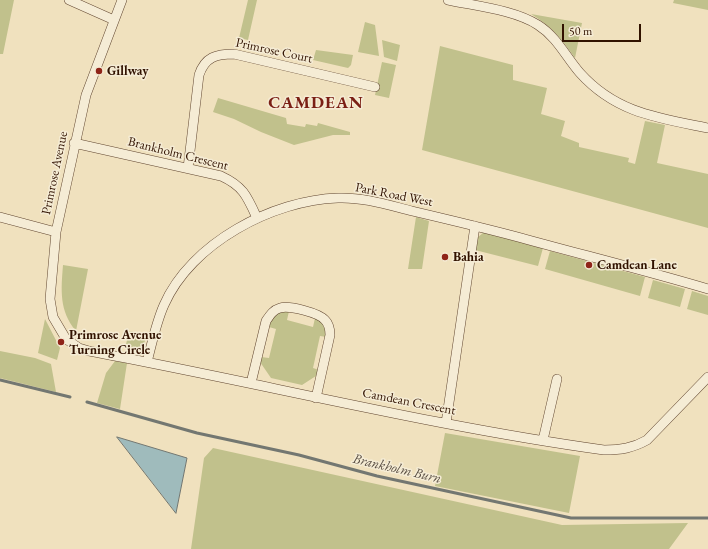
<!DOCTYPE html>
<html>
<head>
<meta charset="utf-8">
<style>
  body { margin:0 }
  #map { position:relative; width:708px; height:549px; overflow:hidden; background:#f0e1be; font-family:"EB Garamond",serif }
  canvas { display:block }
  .scale { position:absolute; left:562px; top:24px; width:79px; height:18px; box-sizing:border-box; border:2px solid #311200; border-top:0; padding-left:5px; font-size:12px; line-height:14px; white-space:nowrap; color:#311200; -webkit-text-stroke:3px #f5ecd5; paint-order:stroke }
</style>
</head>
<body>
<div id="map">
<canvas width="708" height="549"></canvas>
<div class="scale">50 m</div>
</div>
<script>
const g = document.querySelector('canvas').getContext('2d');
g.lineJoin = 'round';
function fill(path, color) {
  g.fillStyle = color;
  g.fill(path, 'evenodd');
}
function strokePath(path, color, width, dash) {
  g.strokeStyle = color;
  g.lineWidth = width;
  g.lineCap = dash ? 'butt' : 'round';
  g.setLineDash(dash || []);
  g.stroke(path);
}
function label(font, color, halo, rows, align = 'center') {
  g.font = font + ' "EB Garamond",serif';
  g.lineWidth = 3;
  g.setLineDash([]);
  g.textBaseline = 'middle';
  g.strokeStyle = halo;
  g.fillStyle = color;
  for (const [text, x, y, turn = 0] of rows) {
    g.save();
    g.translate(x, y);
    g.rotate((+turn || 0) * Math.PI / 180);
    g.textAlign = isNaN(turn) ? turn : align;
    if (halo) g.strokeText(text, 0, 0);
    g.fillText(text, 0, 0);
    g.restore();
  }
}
const green = new Path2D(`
  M 0,0 L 14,0 L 3,54 L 0,54 Z
  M 248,0 L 257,0 L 248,40 L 239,38 Z
  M 674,0 L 708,0 L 708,10 L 673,3 Z
  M 531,14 L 582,23 L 575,58 C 561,38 552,27 531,14 Z
  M 365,22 L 375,25 L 379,56 L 358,52 Z
  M 382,40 L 400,45 L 397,61 L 384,57 Z
  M 440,46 L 513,65 L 513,80 L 547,88 L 541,114 L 565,121 L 561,136 L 579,143 L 579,147 L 629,158 L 628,162 L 635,164 L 645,121 L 665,125 L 657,163 L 708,174 L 708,228 L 422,150 Z
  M 316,50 L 353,55 L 351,65 L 348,68 L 313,60 Z
  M 382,62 L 396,65 L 389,98 L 375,95 Z
  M 218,98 L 286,118 L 287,124 L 305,127 L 306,124 L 317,126 L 318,123 L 350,132 L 350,135 L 333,135 L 294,145 L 261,132 L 234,119 L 213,112 Z
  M 416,217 L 429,221 L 422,269 L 408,269 Z
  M 484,232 L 543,248 L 538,266 L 475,250 L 477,238 Z
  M 550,251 L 645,277 L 640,296 L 545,269 Z
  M 63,265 L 88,269 L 76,331 C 59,311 61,290 63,265 Z
  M 653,280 L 685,289 L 680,307 L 648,298 Z
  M 692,291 L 708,296 L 708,315 L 687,309 Z
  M 284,311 L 289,311 L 287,320 L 313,327 L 315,318 C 324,322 326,327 327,337 L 320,336 L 313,368 L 319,370 L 319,374 L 302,385 L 271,378 L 260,362 L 261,357 L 269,358 L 276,329 L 269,327 C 271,318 275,314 284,311 Z
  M 45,319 L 60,348 L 57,360 L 38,353 Z
  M 129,331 L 147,334 L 144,344 L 134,351 L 125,349 Z
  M 0,351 L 35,358 L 51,364 L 56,392 L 0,378 Z
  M 115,361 L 127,363 L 120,409 L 97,403 L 106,373 Z
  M 445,433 L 580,456 L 569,513 L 435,486 Z
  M 213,448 L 562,525 L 688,523 L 669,549 L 191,549 L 204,458 Z`);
const water = new Path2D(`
  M 117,437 L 187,458 L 176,513 Z`);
const stream = new Path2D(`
  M 0,380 L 70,397
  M 87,402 L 197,433 L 299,455 L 377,476 L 571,518 L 708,518`);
const minor = new Path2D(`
  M 69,0 L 114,20
  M 122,0 L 86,95 L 56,232 L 50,299 L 53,317 L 66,339 L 79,348 L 89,351 C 261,383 431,426 604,450 C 621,450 633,448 647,440 L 708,377
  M 448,0 C 476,6 515,10 538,25 C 557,37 566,57 580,73 C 616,113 658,118 708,128
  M 74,143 L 221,176 C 243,186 247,196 257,218
  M 188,168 L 199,75 C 205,57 216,54 234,54 L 375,87
  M 0,217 L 56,232
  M 147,362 C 152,343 156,323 164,305 C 191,243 273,200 338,198 C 363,197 388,205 412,211 C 446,219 480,227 514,236 C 579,254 644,270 708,289
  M 251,383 L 266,321 C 270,315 273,310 280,308 C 289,305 319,313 325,320 C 329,324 330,329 330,335 L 316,398
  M 446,423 L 475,226
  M 543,440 L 557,379`);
const markers = [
  [99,71,4,"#8f2418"],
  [445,257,4,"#8f2418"],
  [589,265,4,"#8f2418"],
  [61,342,4,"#8f2418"]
];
const streetNames = [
  ["Primrose Court",274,51,12],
  ["Brankholm Crescent",178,154,14],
  ["Primrose Avenue",55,173,-78],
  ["Park Road West",394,195,11],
  ["Camdean Crescent",409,402,11]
];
const poiNames = [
  ["Gillway",107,71],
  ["Bahia",453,257],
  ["Camdean Lane",597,265],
  ["Primrose Avenue",69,335],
  ["Turning Circle",69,350]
];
const waterNames = [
  ["Brankholm Burn",397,469,13]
];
const districtNames = [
  ["CAMDEAN",316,103]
];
fill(green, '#c1c18c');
fill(water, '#9fbbbc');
strokePath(water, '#737771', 1);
strokePath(stream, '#737771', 3);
strokePath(minor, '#614630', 10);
strokePath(minor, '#f5ecd5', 9);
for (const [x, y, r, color] of markers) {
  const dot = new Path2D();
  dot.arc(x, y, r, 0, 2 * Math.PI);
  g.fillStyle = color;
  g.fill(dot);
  strokePath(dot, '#f5ecd5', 1.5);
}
label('13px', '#311200', '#f5ecd5', streetNames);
label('bold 13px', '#311200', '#f5ecd5', poiNames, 'left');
label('italic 14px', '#584d42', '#f5ecd5', waterNames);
g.letterSpacing = '1px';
label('bold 17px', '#7a1f14', '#f5ecd5', districtNames);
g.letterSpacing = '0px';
</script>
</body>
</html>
